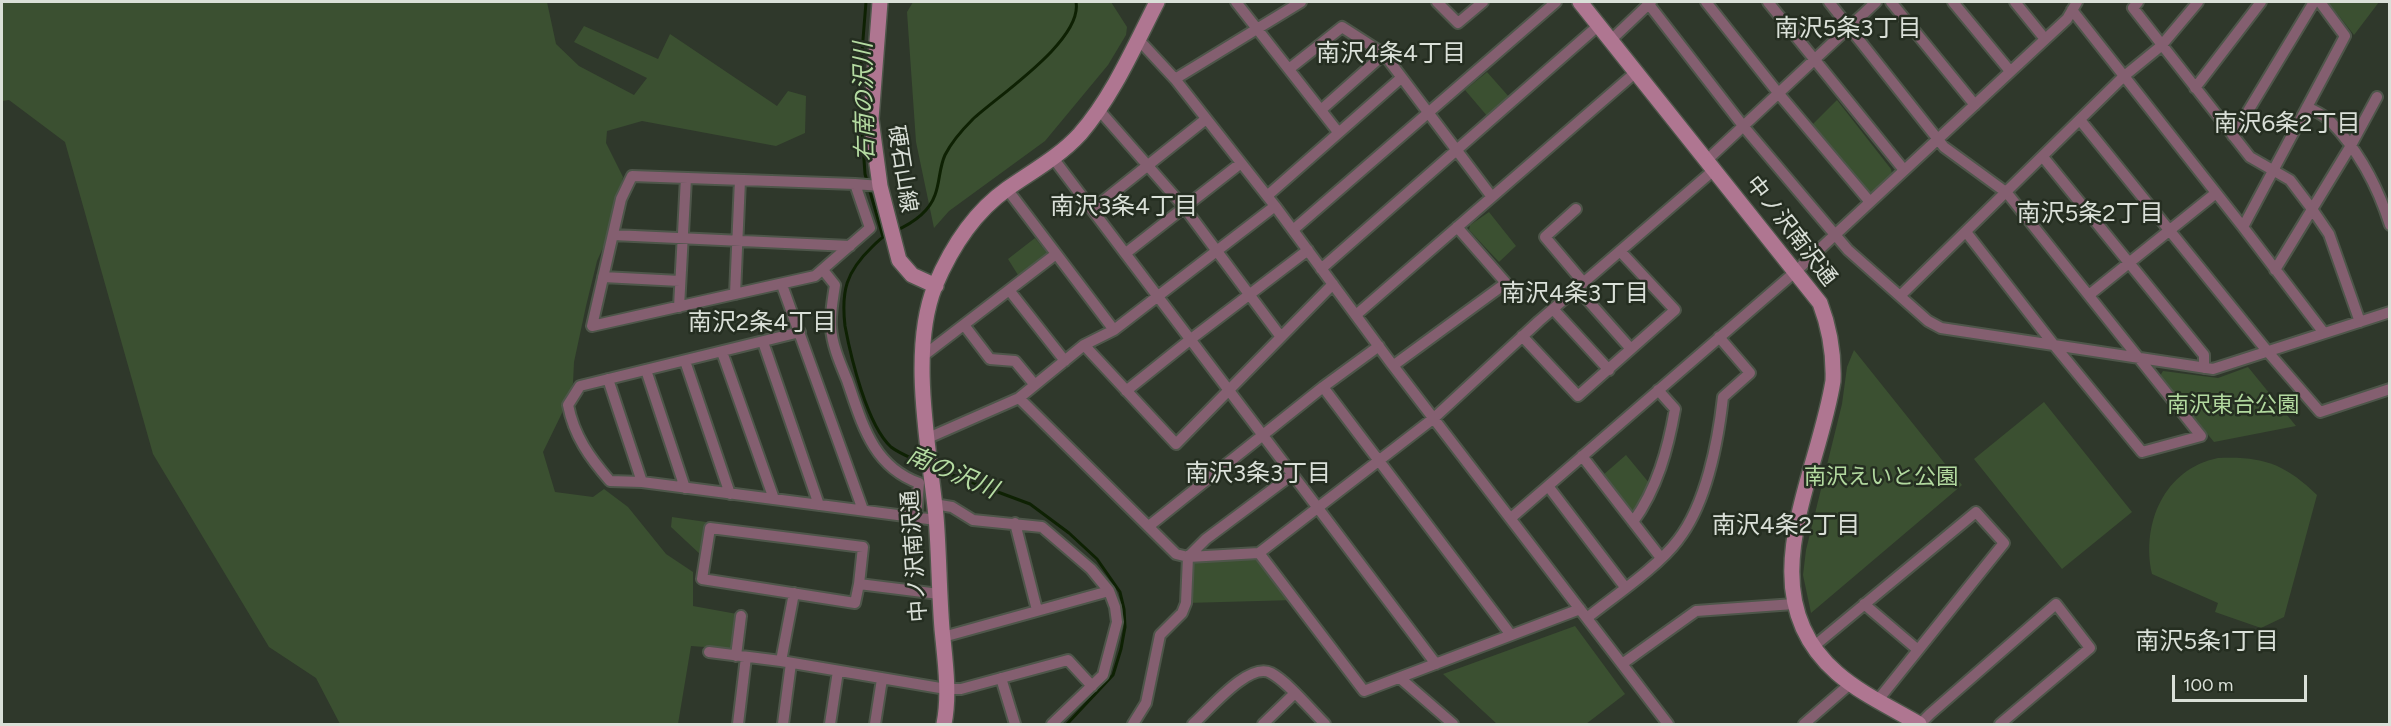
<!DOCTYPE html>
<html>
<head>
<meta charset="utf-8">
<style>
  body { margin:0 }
  #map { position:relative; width:2391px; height:726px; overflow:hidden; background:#2f382b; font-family:Figtree,sans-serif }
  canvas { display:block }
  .frame { position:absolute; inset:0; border:3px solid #dae0d8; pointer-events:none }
  .scale { position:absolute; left:2172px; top:675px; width:135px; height:27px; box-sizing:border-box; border:3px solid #dae0d8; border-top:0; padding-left:8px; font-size:18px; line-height:21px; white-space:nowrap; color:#dae0d8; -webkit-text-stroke:4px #252e21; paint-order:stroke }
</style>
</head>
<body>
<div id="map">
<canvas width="2391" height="726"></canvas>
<div class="frame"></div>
<div class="scale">100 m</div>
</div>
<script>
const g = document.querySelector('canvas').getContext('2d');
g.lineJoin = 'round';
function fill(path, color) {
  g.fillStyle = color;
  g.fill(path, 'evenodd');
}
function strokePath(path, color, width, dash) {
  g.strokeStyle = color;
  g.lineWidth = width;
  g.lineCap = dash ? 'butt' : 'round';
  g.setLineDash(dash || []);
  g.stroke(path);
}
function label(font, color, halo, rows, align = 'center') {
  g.font = font + ' Figtree,"Noto Sans JP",sans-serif';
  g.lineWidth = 5;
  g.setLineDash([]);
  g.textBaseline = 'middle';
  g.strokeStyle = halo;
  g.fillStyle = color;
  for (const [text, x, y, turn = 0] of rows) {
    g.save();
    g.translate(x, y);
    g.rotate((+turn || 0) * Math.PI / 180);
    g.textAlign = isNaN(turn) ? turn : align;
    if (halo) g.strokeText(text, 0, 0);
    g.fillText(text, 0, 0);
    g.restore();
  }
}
const green = new Path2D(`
  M 2,2 L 547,2 L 556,44 L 579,66 L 634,95 L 647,78 L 574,42 L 584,26 L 658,59 L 670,34 L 777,106 L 788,91 L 806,96 L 805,133 L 776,146 L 642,121 L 607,131 L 606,143 L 623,177 L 609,234 L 597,261 L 586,306 L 574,362 L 573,383 L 562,413 L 543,452 L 555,492 L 593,497 L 604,489 L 628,507 L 666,554 L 693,572 L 693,606 L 737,614 L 732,649 L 691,646 L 678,724 L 340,724 L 316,678 L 269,647 L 153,454 L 65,142 L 9,100 L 2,101 Z
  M 913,2 L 1111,2 L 1127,27 L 1126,35 L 1108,65 L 1045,141 L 949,211 L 934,228 L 916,142 L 907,12 Z
  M 2328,2 L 2379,2 L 2354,35 Z
  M 1487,72 L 1510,98 L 1488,117 L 1465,90 Z
  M 1837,100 L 1891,169 L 1892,174 L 1872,194 L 1866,192 L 1812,125 Z
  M 1489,212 L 1516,246 L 1499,262 L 1469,230 L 1470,225 Z
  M 1035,238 L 1047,253 L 1045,257 L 1018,275 L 1008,259 Z
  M 1854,350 L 1962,485 L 1811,613 L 1803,575 L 1806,550 L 1842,404 L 1847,367 Z
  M 2248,367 L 2296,426 L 2214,442 L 2160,376 L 2163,371 L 2218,378 Z
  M 2044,402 L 2132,512 L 2062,569 L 1974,459 Z
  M 1626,455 L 1650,484 L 1632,514 L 1603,475 Z
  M 2218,458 C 2263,456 2285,464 2317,495 L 2284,617 L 2261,628 L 2215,612 L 2218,603 L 2152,574 C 2141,524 2164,469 2218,458 Z
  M 672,517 L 706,522 L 701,555 L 671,527 Z
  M 1259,553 L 1295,600 L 1186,603 L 1188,557 Z
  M 1575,626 L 1625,694 L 1586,724 L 1497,724 L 1443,674 Z`);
const stream = new Path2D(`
  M 866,2 L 859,89 L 865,174 L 883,237
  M 895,231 C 911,224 929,212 935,195 C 940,182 939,168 945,155 C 952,141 962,130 973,119 C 999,95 1083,40 1076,2
  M 886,235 C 881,238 876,243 872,247 C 846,272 841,291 845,326 C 851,358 867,425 891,447 C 900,454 914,459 924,464
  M 936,469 L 1030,504 L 1069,533 L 1097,559 L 1120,592 L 1124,609 L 1125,627 L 1121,649 L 1113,675 L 1067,724`);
const street = new Path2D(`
  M 1236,2 L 1338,132
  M 1437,2 L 1458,23 L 1483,2
  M 1647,2 L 1744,127 L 1848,250 L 1928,321 L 1941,328 L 2213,369 L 2390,312
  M 1706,2 L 1779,94 L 1870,202
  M 1768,2 L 1904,170
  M 1829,2 L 1944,147 L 2007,193 L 2201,436 L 2142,452 L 2054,345 L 1966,232
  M 1891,2 L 1975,105
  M 1953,2 L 2010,71
  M 2015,2 L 2045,39
  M 2138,2 L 2133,8 L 2250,157 L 2290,180 L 2312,209 L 2329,234 L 2360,322
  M 2072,10 L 2243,227 L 2324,333
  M 1138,39 L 1175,79 L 1275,206 L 1391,363 L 1668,724
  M 1611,40 L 1651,2
  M 1289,69 L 1342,27 L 1384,54 L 1492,197
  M 1175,79 L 1301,2
  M 2195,88 L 2261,2
  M 2307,107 C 2315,111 2325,115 2331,122 C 2358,150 2378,187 2390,225
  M 1099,110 L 1184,207 L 1281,337
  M 1321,110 L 1384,54
  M 2080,120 L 2268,352 L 2320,412 L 2390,389
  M 2233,136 L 2314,2
  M 2043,157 L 2204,355 L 2204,368
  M 1053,158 L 1436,664
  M 1707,160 L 1876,2
  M 855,184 L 870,228 L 815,276 L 592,326 L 621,199 L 632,176 L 855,184 L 880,186
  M 1007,189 L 1114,330
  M 1267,196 L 1401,78
  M 1093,209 L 1206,119
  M 1576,209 L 1545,237 L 1583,282
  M 2243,227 L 2345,36 L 2320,2
  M 1293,230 L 1556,2
  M 613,235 L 850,246
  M 1126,253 L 1241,163
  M 1321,269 L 1599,25
  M 823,270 L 835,285 C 833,299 830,313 831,327 C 832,345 840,363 847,380 C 862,423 872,466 919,483 L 916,517
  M 2275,270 L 2350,147 L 2377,97
  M 603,277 L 680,281
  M 782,285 L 863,510
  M 1577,288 L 1631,349
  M 1009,290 L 1065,361
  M 735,294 L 740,180
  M 2089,295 L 2216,193
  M 1900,296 L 2123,77 L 2161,46 L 2198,2
  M 679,307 L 686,178
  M 1553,309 L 1609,370
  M 1356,315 L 1636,72
  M 964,325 L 990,359 L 1015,361 L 1035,385
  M 1522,336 L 1578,396 L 1675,310 L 1620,251
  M 763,342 L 819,505
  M 1084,345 L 1176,444 L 1333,284
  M 722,352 L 774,499
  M 923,356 L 1056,254
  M 685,361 L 730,494
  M 1394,365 L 1506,283 L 1457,227
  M 646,370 L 685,488
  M 608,379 L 642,482 L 936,520
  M 1323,387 L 1511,635
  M 1126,391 L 1191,339 L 1308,250
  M 1019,398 L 1084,345 L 1114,330 L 1275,206
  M 928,438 L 1019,398 L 1176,554 L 1188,557 L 1186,603 L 1182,613 L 1160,635 L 1146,703 L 1133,724
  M 1582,456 L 1661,558
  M 642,482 L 610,481 C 590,458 574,436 568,405 L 580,386 L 800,332
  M 1548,486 L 1625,587
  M 934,504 L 952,507 L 973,520 L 1042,527 L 1091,569 L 1109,591 L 1115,607 L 1117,622 L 1103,675 L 1052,724
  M 1511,518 L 1795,272 L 2067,19 L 2077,2
  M 1633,522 C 1657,489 1668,449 1675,409 L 1658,390
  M 1015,523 L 1037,610
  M 1149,526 L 1323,387 L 1379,346
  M 1259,553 L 1364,691 L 1580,609
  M 1188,557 L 1259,553 L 1434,418 L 1539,321 L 1715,169
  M 1188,557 L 1206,539 L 1293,474
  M 859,584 L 863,547 L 710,528 L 702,579 L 855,603 L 859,584 L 939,594
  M 1864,604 L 1918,650
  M 1587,618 C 1613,597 1658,567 1678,540 C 1706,504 1718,442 1723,397 L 1750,373 L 1719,337
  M 943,637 L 1109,591
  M 1813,647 L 1976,512 L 2004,543 L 1878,700
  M 709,652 L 781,661 L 946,689 L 961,689 L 1068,660 L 1092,686
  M 736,656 L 741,616
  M 781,661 L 794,593
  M 1622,664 L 1696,611 L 1794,604
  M 1001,678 L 1015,724
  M 1400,678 L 1453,724
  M 738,724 L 746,657
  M 783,724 L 791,663
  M 830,724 L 838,671
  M 875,724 L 882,679
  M 1193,724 C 1209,710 1249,661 1271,673 C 1288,682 1311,710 1325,724
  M 1263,724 L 1294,694
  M 1804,724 L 1850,684
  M 1920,724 L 1930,714 L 2056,604 L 2090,648 L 2000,724`);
const secondary = new Path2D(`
  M 880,2 L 871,119 L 880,186 L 899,260 L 912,275 L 936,286
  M 1580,2 L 1820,303 C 1830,329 1834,353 1833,381 C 1818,477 1746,594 1837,673 C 1861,694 1892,708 1919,724
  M 944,724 C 950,694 945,660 942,629 C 939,592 939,553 936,516 C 929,447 909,351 935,286 C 951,248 973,213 1007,189 C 1031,172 1059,157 1080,134 C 1113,96 1134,47 1157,2`);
const streetNames = [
  ["硬石山線",902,169,81],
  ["中ノ沢南沢通",1791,231,52],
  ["中ノ沢南沢通",915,556,-94]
];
const parkNames = [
  ["南沢東台公園",2233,406],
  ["南沢えいと公園",1881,478]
];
const neighbourhoodNames = [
  ["南沢5条3丁目",1848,29],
  ["南沢4条4丁目",1391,54],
  ["南沢6条2丁目",2287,124],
  ["南沢3条4丁目",1124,207],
  ["南沢5条2丁目",2090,214],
  ["南沢4条3丁目",1575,294],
  ["南沢2条4丁目",762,323],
  ["南沢3条3丁目",1258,474],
  ["南沢4条2丁目",1786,526],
  ["南沢5条1丁目",2207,642]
];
const waterNames = [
  ["右南の沢川",865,102,-91],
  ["南の沢川",952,473,23]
];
fill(green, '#3b5031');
strokePath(stream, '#0e2103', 3);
strokePath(street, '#4e564a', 14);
strokePath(secondary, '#4e564a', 18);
strokePath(street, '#845f70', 10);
strokePath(secondary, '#af7691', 15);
label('22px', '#dae0d8', '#252e21', streetNames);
label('22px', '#b2d99f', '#252e21', parkNames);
label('24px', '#dae0d8', '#252e21', neighbourhoodNames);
label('italic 24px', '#b5dca2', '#252e21', waterNames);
</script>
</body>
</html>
